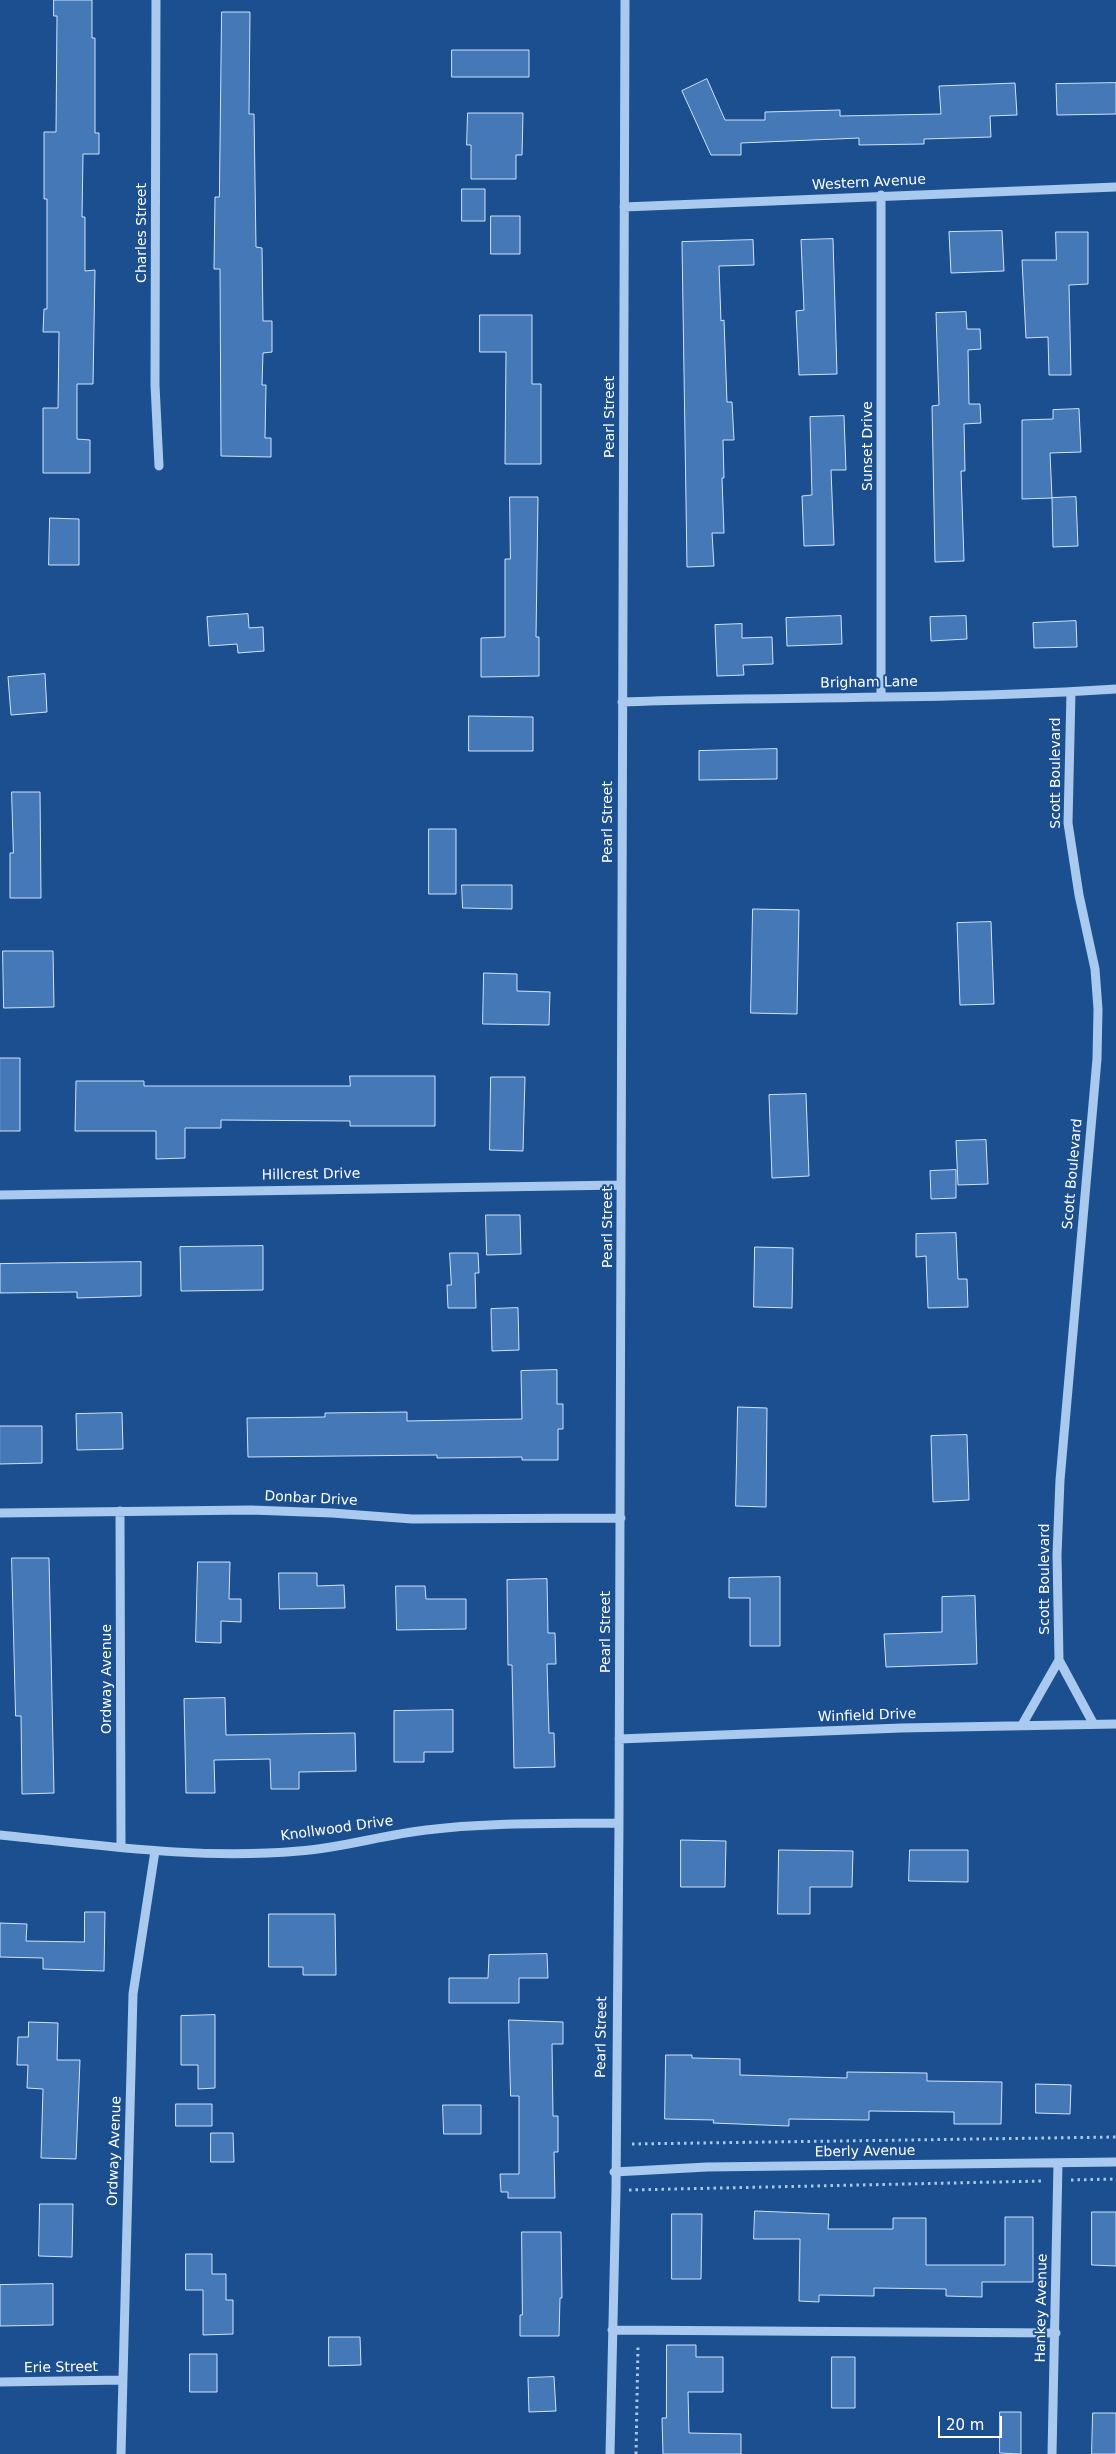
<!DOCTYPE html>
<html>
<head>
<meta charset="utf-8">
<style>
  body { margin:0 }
  #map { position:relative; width:1116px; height:2454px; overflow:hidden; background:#1b4f8f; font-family:"DejaVu Sans",sans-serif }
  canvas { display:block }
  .scale { position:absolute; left:938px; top:2416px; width:64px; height:22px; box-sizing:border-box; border:2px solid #fff; border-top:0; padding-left:6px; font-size:15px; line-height:18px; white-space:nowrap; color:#fff; -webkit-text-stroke:4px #1b4f8f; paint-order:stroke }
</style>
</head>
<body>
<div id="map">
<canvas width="1116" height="2454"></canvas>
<div class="scale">20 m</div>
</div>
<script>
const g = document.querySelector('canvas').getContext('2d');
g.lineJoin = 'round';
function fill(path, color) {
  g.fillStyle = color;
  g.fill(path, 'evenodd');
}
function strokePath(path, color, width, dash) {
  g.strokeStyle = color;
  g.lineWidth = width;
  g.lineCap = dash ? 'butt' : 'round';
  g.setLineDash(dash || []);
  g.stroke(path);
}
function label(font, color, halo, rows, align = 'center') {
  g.font = font + ' "DejaVu Sans",sans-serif';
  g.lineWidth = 4;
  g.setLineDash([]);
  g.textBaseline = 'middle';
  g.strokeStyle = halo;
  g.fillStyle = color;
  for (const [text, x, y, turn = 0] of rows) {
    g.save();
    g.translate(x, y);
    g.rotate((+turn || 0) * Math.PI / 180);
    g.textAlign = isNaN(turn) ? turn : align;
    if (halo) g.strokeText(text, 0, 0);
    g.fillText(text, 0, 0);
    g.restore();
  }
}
const building = new Path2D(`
  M 54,0 L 92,0 L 92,38 L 95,38 L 95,133 L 99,133 L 99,154 L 83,154 L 82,217 L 85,217 L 85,271 L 95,270 L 93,384 L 77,384 L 77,439 L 90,440 L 90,473 L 43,473 L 43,408 L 58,408 L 59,332 L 43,332 L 44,309 L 47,309 L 47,199 L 44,199 L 44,132 L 56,132 L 57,16 L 54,16 Z
  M 222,12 L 250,12 L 249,114 L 254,114 L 256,247 L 262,248 L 263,321 L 272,321 L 272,352 L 263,353 L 262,385 L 266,385 L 265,438 L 271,438 L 271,457 L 221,456 L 220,269 L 214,269 L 215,197 L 219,197 Z
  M 452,50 L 529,50 L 529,77 L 452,77 Z
  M 707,79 L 725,120 L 765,120 L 765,112 L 840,110 L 840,116 L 941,114 L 939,86 L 1015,83 L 1017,115 L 990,116 L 991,137 L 924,139 L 924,144 L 859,145 L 859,138 L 741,143 L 741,155 L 711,155 L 682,91 Z
  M 1116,83 L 1116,114 L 1057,115 L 1056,84 Z
  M 468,113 L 523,113 L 522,155 L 516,155 L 516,179 L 471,179 L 471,145 L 467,145 Z
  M 462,189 L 485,189 L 485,221 L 462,221 Z
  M 491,216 L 520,216 L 520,254 L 491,254 Z
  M 1002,231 L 1004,271 L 951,273 L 949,232 Z
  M 1056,232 L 1088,232 L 1088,284 L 1069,285 L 1071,375 L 1049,375 L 1048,337 L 1026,338 L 1022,260 L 1056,260 Z
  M 833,239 L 837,374 L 799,375 L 796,311 L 804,310 L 801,240 Z
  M 753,240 L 754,265 L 719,266 L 721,321 L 724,320 L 727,402 L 732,402 L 734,440 L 723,440 L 724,478 L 722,478 L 724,533 L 712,533 L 714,566 L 687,567 L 682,242 Z
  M 966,312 L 967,329 L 980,329 L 981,349 L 968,350 L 969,404 L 980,404 L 981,423 L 964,424 L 965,471 L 961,471 L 964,561 L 935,562 L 932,406 L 939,405 L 936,313 Z
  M 480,315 L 532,315 L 532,384 L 541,384 L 541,464 L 505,464 L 506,352 L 480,352 Z
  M 1079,409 L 1081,452 L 1050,453 L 1052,498 L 1022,499 L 1022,420 L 1053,419 L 1053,410 Z
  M 844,416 L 846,470 L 831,470 L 834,545 L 804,546 L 802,496 L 812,495 L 810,417 Z
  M 510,497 L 538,497 L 536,637 L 539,637 L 539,676 L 481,677 L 481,638 L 505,637 L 505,559 L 510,559 Z
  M 1076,497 L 1078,546 L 1053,547 L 1052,498 Z
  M 50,518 L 79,519 L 79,565 L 49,565 Z
  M 248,614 L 249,628 L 263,627 L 264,651 L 238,653 L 237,644 L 209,646 L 207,617 Z
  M 841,616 L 842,644 L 787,646 L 786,618 Z
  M 966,616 L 967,639 L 931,641 L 930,617 Z
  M 1076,621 L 1077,647 L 1034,648 L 1033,623 Z
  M 742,624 L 742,638 L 772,637 L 773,664 L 743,665 L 744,675 L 717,676 L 715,625 Z
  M 45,674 L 47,712 L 11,715 L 8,677 Z
  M 469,716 L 533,717 L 533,751 L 469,751 Z
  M 777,749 L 777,779 L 699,780 L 699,751 Z
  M 12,792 L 40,792 L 41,898 L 10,898 L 10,853 L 13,853 Z
  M 429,829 L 456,829 L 456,894 L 429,894 Z
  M 462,885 L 512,885 L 512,909 L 463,908 Z
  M 753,909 L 799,910 L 797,1014 L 751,1013 Z
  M 991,922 L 994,1004 L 960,1005 L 957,923 Z
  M 3,951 L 53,951 L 54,1007 L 4,1008 Z
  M 484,973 L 517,974 L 517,991 L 550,992 L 549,1025 L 483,1024 Z
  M 0,1058 L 20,1058 L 20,1131 L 0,1131 Z
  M 350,1076 L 435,1076 L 435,1126 L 350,1126 L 350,1121 L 221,1120 L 221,1128 L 185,1128 L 185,1158 L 156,1159 L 156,1131 L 75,1131 L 76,1081 L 144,1081 L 144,1086 L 350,1086 Z
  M 491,1077 L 525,1077 L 523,1151 L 490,1150 Z
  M 806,1094 L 809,1176 L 772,1178 L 769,1095 Z
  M 986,1140 L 988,1184 L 958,1185 L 956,1141 Z
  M 956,1170 L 956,1198 L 931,1199 L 930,1171 Z
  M 486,1215 L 520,1215 L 521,1254 L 487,1255 Z
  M 956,1233 L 958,1279 L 967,1279 L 968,1307 L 928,1308 L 926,1256 L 916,1257 L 916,1234 Z
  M 263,1246 L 263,1290 L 181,1291 L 180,1247 Z
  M 755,1247 L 793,1248 L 792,1308 L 754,1307 Z
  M 450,1253 L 478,1253 L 479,1273 L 475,1273 L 476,1308 L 448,1308 L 447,1285 L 451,1285 Z
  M 141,1262 L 141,1296 L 77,1298 L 77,1292 L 0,1293 L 0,1264 Z
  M 518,1308 L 519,1350 L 492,1351 L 491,1309 Z
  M 557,1370 L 557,1404 L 563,1404 L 563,1429 L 558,1429 L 558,1460 L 522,1460 L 522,1457 L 437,1458 L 437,1455 L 248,1457 L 247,1418 L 325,1417 L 325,1413 L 407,1412 L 407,1421 L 522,1419 L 521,1371 Z
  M 738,1407 L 767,1408 L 766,1507 L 736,1506 Z
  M 122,1413 L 123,1449 L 77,1450 L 76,1414 Z
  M 0,1426 L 42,1426 L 42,1463 L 0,1464 Z
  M 967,1435 L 969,1500 L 933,1502 L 931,1436 Z
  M 12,1558 L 49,1558 L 54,1793 L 22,1794 L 21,1716 L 16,1716 Z
  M 198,1562 L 230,1562 L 229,1599 L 241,1599 L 241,1622 L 221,1621 L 221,1643 L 196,1642 Z
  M 279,1573 L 317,1573 L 317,1586 L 344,1585 L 345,1608 L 280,1609 Z
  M 780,1577 L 780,1646 L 750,1646 L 750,1598 L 729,1598 L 729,1578 Z
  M 547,1579 L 548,1633 L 555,1633 L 556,1664 L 547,1664 L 549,1733 L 554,1733 L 555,1767 L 514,1768 L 512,1665 L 508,1665 L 507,1580 Z
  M 396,1586 L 425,1586 L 426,1599 L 466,1599 L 466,1629 L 397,1630 Z
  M 975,1596 L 977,1664 L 886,1667 L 884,1634 L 942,1632 L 942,1597 Z
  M 225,1698 L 226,1735 L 355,1733 L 356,1771 L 299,1772 L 299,1789 L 271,1789 L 270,1759 L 214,1760 L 215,1793 L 186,1793 L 184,1699 Z
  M 453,1710 L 453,1752 L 424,1752 L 424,1762 L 394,1762 L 394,1711 Z
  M 681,1840 L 726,1841 L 725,1887 L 681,1887 Z
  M 779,1850 L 853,1851 L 852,1887 L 810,1887 L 810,1914 L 778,1914 Z
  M 910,1850 L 968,1850 L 968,1882 L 909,1881 Z
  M 85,1912 L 105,1912 L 104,1971 L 43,1969 L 43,1958 L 0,1957 L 0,1923 L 27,1924 L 26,1941 L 84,1942 Z
  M 269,1914 L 335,1914 L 336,1975 L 303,1975 L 303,1967 L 269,1967 Z
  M 547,1954 L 548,1978 L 519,1978 L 519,2003 L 449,2003 L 449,1978 L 488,1978 L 489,1955 Z
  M 215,2015 L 215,2088 L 198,2089 L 198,2065 L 181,2065 L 181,2016 Z
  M 509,2020 L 563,2022 L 563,2044 L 552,2044 L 553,2116 L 558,2116 L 558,2152 L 554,2152 L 555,2198 L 508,2198 L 508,2192 L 501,2192 L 500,2174 L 519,2174 L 519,2096 L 511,2096 Z
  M 29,2022 L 58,2023 L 57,2060 L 80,2060 L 76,2159 L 41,2158 L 43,2089 L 27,2088 L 28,2065 L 17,2065 L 18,2037 L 28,2037 Z
  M 666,2055 L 692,2055 L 692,2058 L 740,2059 L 740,2075 L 847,2078 L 847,2072 L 927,2073 L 927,2081 L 1002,2082 L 1001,2124 L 954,2124 L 954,2112 L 869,2111 L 869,2120 L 789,2119 L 789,2126 L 713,2123 L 714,2120 L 665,2119 Z
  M 1036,2084 L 1071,2085 L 1070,2114 L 1036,2113 Z
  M 176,2104 L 212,2104 L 212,2126 L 176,2126 Z
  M 443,2105 L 481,2105 L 481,2134 L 444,2134 Z
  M 211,2133 L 233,2133 L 234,2162 L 211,2162 Z
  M 40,2204 L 73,2204 L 72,2257 L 39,2256 Z
  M 755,2211 L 829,2214 L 828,2229 L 893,2229 L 893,2218 L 926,2218 L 926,2265 L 1005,2265 L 1005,2217 L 1033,2217 L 1033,2282 L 982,2282 L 982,2297 L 946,2296 L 946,2289 L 874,2288 L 874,2296 L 819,2295 L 819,2302 L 799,2301 L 800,2239 L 754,2239 Z
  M 1092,2212 L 1116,2212 L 1116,2266 L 1092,2265 Z
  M 672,2214 L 702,2214 L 701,2279 L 672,2279 Z
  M 522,2232 L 561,2232 L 562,2298 L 560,2298 L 559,2336 L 520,2336 L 520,2315 L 522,2315 Z
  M 186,2254 L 212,2254 L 212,2274 L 226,2274 L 226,2300 L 233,2300 L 233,2334 L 203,2335 L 203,2290 L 186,2290 Z
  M 53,2284 L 53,2325 L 0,2326 L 0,2285 Z
  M 329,2337 L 360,2337 L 361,2365 L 329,2366 Z
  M 667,2345 L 696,2345 L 696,2357 L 723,2357 L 723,2392 L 688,2392 L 689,2433 L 741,2434 L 741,2454 L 663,2454 L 662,2418 L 666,2418 Z
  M 190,2354 L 217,2354 L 217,2392 L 190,2392 Z
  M 832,2357 L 855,2357 L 855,2408 L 832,2408 Z
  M 554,2377 L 556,2411 L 529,2412 L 528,2378 Z
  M 1000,2412 L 1021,2412 L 1021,2454 L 1000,2453 Z
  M 1093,2413 L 1116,2413 L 1116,2454 L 1092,2454 Z`);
const path = new Path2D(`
  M 632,2144 L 1116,2137
  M 1071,2180 L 1116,2179
  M 629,2190 L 1043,2181
  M 636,2454 L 638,2345`);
const minor = new Path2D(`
  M 156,0 L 155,385 L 159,466
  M 881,195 L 881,697
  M 624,207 L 1116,187
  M 622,702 C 787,696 952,700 1116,689
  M 0,1195 L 621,1185
  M 120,1511 L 121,1847
  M 0,1513 L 251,1510 L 332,1513 L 412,1519 L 621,1518
  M 1059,1660 L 1057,1555 L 1060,1480 L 1097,1059 L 1098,1009 L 1095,969 L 1079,895 L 1068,823 L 1071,692
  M 1022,1725 L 1059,1660 L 1093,1723
  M 619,1739 L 901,1728 L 1116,1724
  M 0,1835 C 99,1845 199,1860 299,1851 C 341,1848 383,1835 426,1830 C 490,1822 555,1824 619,1823
  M 614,2172 L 707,2167 L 1116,2162
  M 612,2330 L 1056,2333
  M 0,2382 L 122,2380
  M 121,2454 L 133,1994 L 155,1851
  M 610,2454 L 616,2191 L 619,1823 L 625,0
  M 1052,2454 L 1058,2163`);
const streetNames = [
  ["Western Avenue",869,183,-3],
  ["Charles Street",142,233,-90],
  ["Pearl Street",610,417,-90],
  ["Sunset Drive",868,446,-90],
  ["Brigham Lane",869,683,-1],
  ["Scott Boulevard",1056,773,-90],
  ["Pearl Street",608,822,-90],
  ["Scott Boulevard",1073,1174,-85],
  ["Hillcrest Drive",311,1175,-1],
  ["Pearl Street",608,1227,-90],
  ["Donbar Drive",311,1499,3],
  ["Scott Boulevard",1045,1579,-90],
  ["Pearl Street",606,1632,-90],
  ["Ordway Avenue",107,1679,-90],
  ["Winfield Drive",867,1716,-2],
  ["Knollwood Drive",337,1829,-8],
  ["Pearl Street",602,2037,-89],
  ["Ordway Avenue",115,2151,-88],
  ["Eberly Avenue",865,2152,-1],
  ["Hankey Avenue",1042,2308,-89],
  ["Erie Street",61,2368,-1]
];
fill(building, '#4478b7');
strokePath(building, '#cfe3fa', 1);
strokePath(path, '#a9c9ee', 3, [2.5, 4]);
strokePath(minor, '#a9c9ee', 9);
label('14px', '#fff', '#1b4f8f', streetNames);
</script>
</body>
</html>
